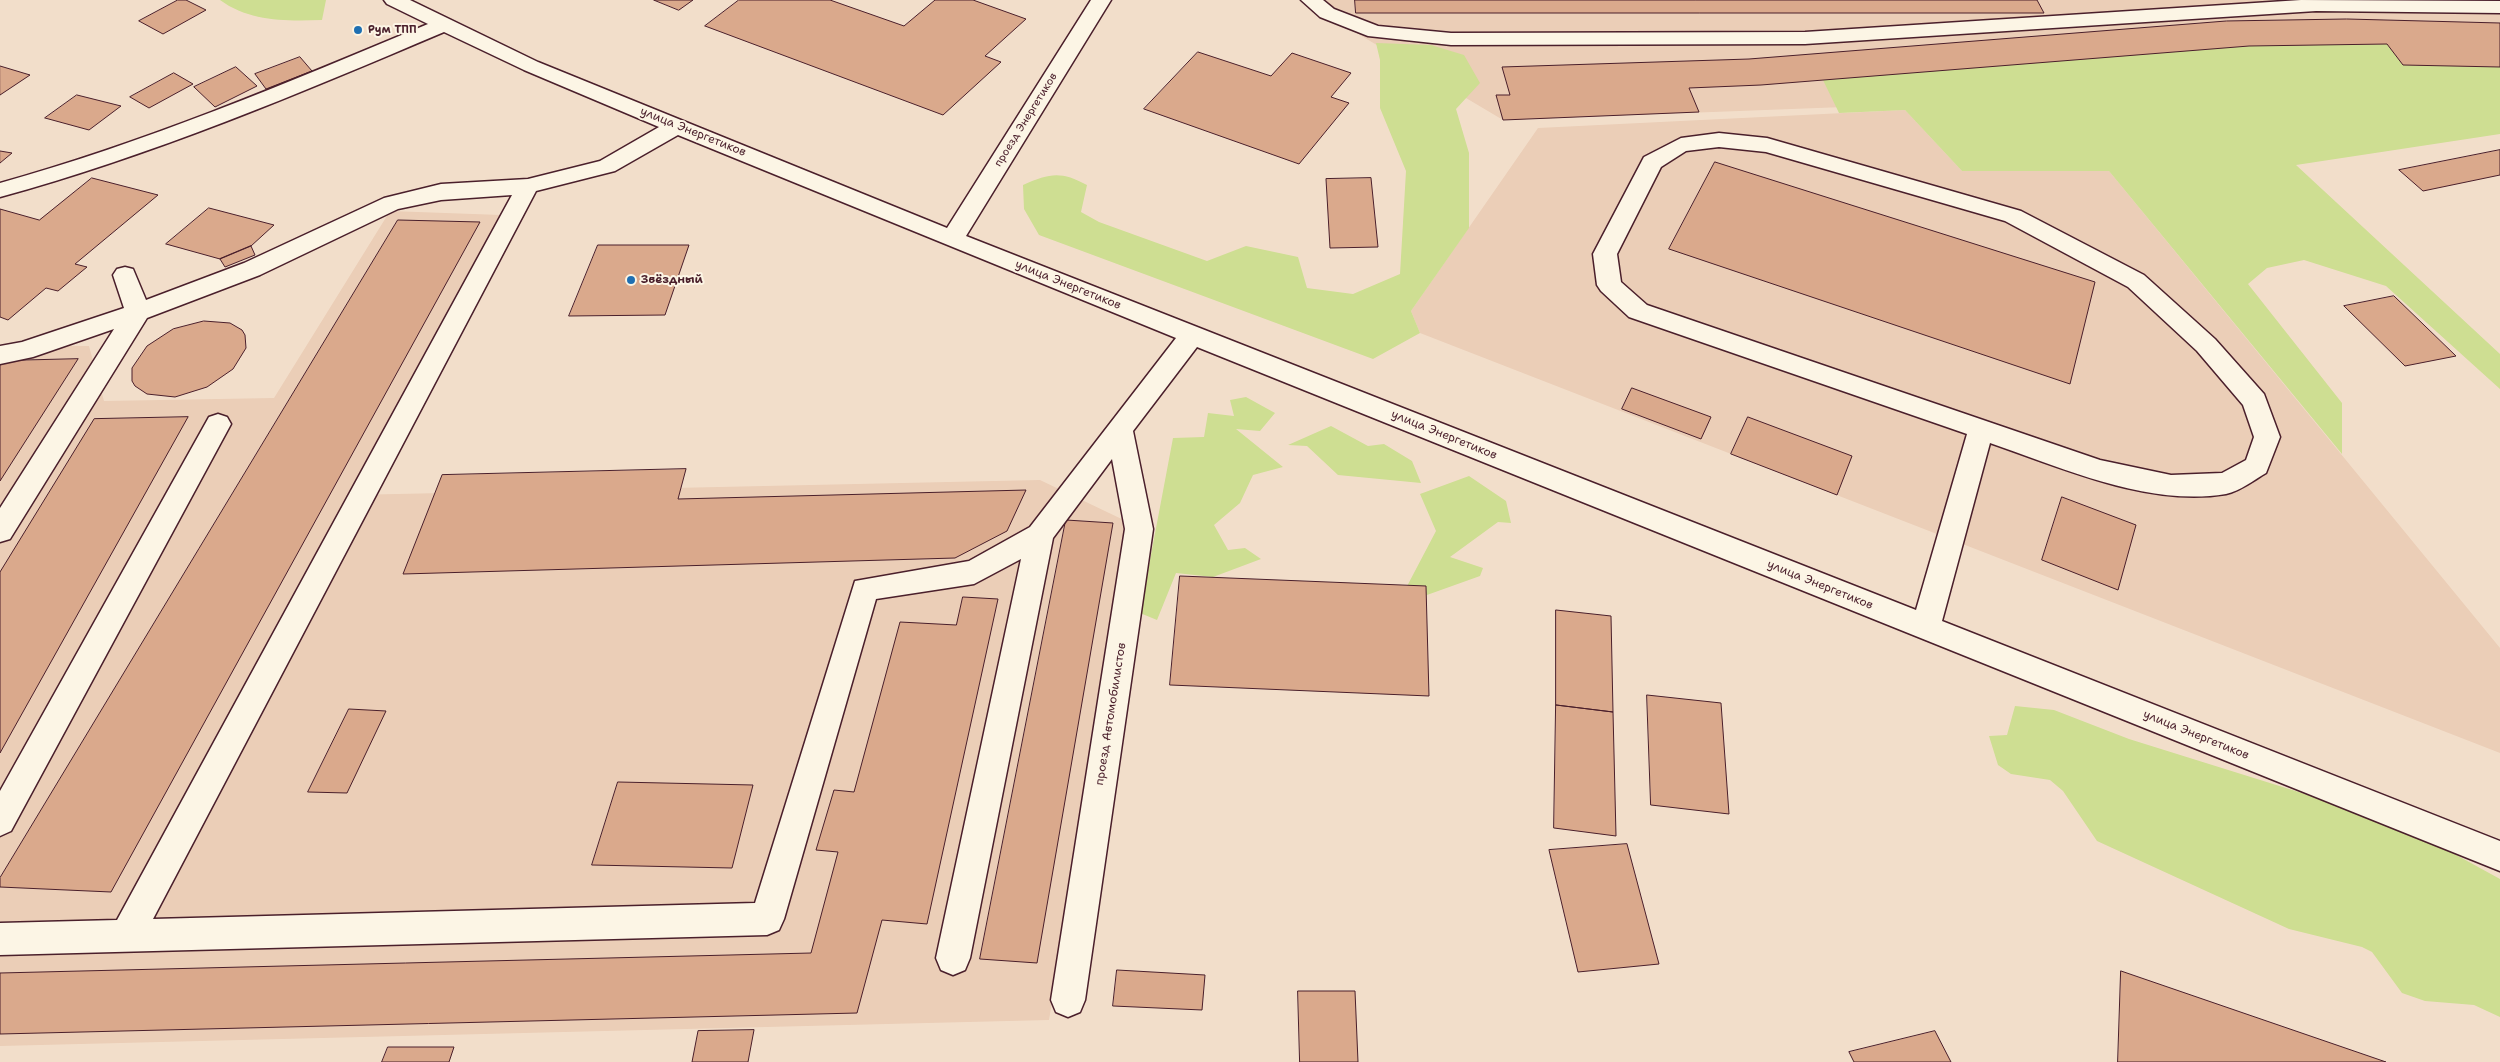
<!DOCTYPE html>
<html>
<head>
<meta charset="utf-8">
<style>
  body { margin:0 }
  canvas { display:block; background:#f2deca }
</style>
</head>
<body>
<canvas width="2500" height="1062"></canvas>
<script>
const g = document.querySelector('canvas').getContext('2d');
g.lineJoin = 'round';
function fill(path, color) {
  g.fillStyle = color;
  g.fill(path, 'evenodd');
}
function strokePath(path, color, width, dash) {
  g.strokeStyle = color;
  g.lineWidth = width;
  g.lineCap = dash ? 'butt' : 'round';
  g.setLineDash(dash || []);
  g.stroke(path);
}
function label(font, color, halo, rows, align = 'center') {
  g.font = font + ' "Shantell Sans",sans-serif';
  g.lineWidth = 4;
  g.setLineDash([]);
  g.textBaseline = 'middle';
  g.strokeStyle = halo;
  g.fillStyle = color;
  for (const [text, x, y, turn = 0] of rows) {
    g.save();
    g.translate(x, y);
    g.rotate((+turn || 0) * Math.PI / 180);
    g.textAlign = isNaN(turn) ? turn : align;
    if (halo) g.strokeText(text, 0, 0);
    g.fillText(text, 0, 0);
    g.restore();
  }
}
const built = new Path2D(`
  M 1301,0 L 2500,0 L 2500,82 L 1503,120 Z
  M 1905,110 L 1962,171 L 2109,171 L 2500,648 L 2500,753 L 1420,333 L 1411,311 L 1538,128 Z
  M 390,211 L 501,215 L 351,495 L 1040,480 L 1130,523 L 1049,1020 L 0,1046 L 0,346 L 89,346 L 104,401 L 274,398 Z`);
const green = new Path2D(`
  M 220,0 L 326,0 L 322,20 C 286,21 250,22 220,0 Z
  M 1376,43 L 1431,45 L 1464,55 L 1480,83 L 1456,109 L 1469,153 L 1469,228 L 1411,311 L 1420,333 L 1373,359 L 1039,235 L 1024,209 L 1023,185 C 1050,173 1061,171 1087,185 L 1081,212 L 1099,222 L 1207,261 L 1246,246 L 1298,257 L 1307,288 L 1353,294 L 1400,274 L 1406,171 L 1380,108 L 1380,60 Z
  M 2387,44 L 2403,65 L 2500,67 L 2500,134 L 2296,165 L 2500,354 L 2500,389 L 2386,286 L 2304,260 L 2267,268 L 2248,284 L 2342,403 L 2342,454 L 2109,171 L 1962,171 L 1905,110 L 1839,113 L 1823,80 L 2249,46 Z
  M 1246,397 L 1275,413 L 1260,431 L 1236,429 L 1283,467 L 1253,475 L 1240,503 L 1214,525 L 1228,550 L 1245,548 L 1261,559 L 1213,577 L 1176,573 L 1157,620 L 1140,613 L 1173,438 L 1204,437 L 1208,413 L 1234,416 L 1230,400 Z
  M 1331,426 L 1368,446 L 1384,444 L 1412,461 L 1421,483 L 1338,475 L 1307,446 L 1288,445 Z
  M 1469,476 L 1506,501 L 1511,523 L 1498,522 L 1450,557 L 1483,568 L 1480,576 L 1413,600 L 1405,590 L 1436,531 L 1420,494 Z
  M 2015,706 L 2054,710 L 2129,739 L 2398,823 L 2500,879 L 2500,1017 L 2474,1005 L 2425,1001 L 2402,993 L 2372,952 L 2362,947 L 2289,929 L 2097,841 L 2063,791 L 2050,780 L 2011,774 L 1998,765 L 1989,736 L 2007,735 Z`);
const building = new Path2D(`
  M 178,0 L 186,0 L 206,10 L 163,34 L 139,21 Z
  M 654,0 L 693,0 L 679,10 Z
  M 739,0 L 830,0 L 904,26 L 935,0 L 973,0 L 1026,19 L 985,56 L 1001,62 L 943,115 L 705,26 Z
  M 1355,0 L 2037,0 L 2044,13 L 1356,13 Z
  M 2347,19 L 2500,23 L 2500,67 L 2403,65 L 2387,44 L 2249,46 L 1761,85 L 1689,88 L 1699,112 L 1503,120 L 1496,95 L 1510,95 L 1502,67 L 1749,59 L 2226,21 Z
  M 1198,52 L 1271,76 L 1292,53 L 1351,73 L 1331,97 L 1349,103 L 1299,164 L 1144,109 Z
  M 300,57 L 312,71 L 266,89 L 255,74 Z
  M 0,66 L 30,75 L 0,95 Z
  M 236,67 L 257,86 L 215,107 L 194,87 Z
  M 174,73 L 193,84 L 149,108 L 130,97 Z
  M 77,95 L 121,106 L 89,130 L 45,118 Z
  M 2500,150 L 2500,175 L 2423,191 L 2399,170 Z
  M 0,151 L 12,153 L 0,163 Z
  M 1715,162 L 2095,282 L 2070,384 L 1669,249 Z
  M 92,178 L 158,195 L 75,264 L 87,267 L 58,291 L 46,288 L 8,320 L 0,317 L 0,209 L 39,220 Z
  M 1371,178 L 1378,247 L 1330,248 L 1326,179 Z
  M 209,208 L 274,225 L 251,246 L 220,259 L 166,244 Z
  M 398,220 L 480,222 L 111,892 L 0,887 L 0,878 Z
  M 598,245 L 689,245 L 665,315 L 569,316 Z
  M 251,246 L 255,255 L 225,267 L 220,259 Z
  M 2394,296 L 2456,356 L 2405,366 L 2344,306 Z
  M 204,321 L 230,323 L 242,330 L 245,335 L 246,348 L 233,369 L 207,387 L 175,397 L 147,394 L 135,386 L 132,381 L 132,368 L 147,346 L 173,329 Z
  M 78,359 L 0,481 L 0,361 Z
  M 1632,388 L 1711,417 L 1701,439 L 1622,409 Z
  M 188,417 L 0,753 L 0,572 L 94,419 Z
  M 1748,417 L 1852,456 L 1837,495 L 1731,454 Z
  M 686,469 L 678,499 L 1026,490 L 1007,531 L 955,558 L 403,574 L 442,475 Z
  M 2062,497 L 2136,525 L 2118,590 L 2042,560 Z
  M 1066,520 L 1113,523 L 1037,963 L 980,959 Z
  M 1180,576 L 1426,586 L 1429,696 L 1170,685 Z
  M 963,597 L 998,599 L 927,924 L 882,920 L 857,1013 L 0,1034 L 0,973 L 811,953 L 838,852 L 816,850 L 834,790 L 854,792 L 900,622 L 956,625 Z
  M 1556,610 L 1611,616 L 1613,712 L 1556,705 Z
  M 1647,695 L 1721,703 L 1729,814 L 1651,805 Z
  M 1556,705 L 1613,712 L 1616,836 L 1554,828 Z
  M 349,709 L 386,711 L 347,793 L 308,792 Z
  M 618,782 L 753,785 L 732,868 L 592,865 Z
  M 1627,844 L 1659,964 L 1578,972 L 1549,850 Z
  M 1117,970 L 1205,975 L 1202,1010 L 1113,1006 Z
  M 2121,971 L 2386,1062 L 2118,1062 Z
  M 1298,991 L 1355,991 L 1358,1062 L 1300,1062 Z
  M 754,1030 L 748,1062 L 692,1062 L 698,1031 Z
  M 1935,1031 L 1951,1062 L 1854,1062 L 1849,1052 Z
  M 388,1047 L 454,1047 L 449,1062 L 382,1062 Z`);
const minor = new Path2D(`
  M 384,0 L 410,0 L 538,62 L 947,228 L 1091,0 L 1111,0 L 966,236 L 1916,610 L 1967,434 L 1629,317 L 1601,291 L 1597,285 L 1593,254 L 1644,157 L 1681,138 L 1719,133 L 1767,138 L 2021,211 L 2144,275 L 2215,339 L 2264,394 L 2280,437 L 2266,473 C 2254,480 2240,491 2226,494 C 2148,507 2063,468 1990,443 L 1942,621 L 2500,841 L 2500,871 L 1197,347 L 1133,431 L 1153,529 L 1085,1000 L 1080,1012 L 1068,1017 L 1056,1012 L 1051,1000 L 1125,529 L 1112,459 L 1053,538 L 970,958 L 965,970 L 953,975 L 941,970 L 936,958 L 1021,559 L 974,584 L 876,599 L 784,919 L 779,930 L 767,935 L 0,955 L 0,923 L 117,920 L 512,195 L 441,200 L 398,209 L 260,275 L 147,318 L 10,539 L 0,542 L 0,508 L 114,329 L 33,357 L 0,364 L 0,346 L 22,342 L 124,308 L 113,275 L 117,269 L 125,267 L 133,269 L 146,300 L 244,263 L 384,198 L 441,184 L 528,179 L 600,161 L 659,127 L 524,70 L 444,32 C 298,94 153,155 0,197 L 0,183 C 147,142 287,83 428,24 L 387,4 ZM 678,135 L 1176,338 L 1030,527 L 969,561 L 855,581 L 755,903 L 153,919 L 536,191 L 615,171 ZM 1719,147 L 1766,152 L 2005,221 L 2128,287 L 2197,351 L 2243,405 L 2254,437 L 2246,460 L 2222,473 L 2171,475 L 2100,460 L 1647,305 L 1621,282 L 1617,254 L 1661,167 L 1686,151 Z
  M 1301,0 L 1323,0 L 1334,9 L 1378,26 L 1451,33 L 1805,32 L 2301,0 L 2500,1 L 2500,13 L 2316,11 L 1805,44 L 1451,45 L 1368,36 L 1320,17 Z
  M 218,414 L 227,417 L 231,424 L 11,831 L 0,836 L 0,791 L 209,417 Z`);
const markers = [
  [358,30,5,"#1f6fb2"],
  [631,280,5,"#1f6fb2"]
];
const farPoinames = [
  ["Рум ТПП",368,30]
];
const farStreetnames = [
  ["проезд Энергетиков",1026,120,-58]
];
const streetNames = [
  ["улица Энергетиков",693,132,22],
  ["улица Энергетиков",1068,285,22],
  ["улица Энергетиков",1444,435,22],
  ["улица Энергетиков",1820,585,22],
  ["проезд Автомобилистов",1111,714,-81],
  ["улица Энергетиков",2196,735,22]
];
const poiNames = [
  ["Звёздный",641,280]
];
fill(built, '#ebceb7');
fill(green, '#cede92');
fill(building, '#daa98c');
strokePath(building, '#4a1f2b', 1);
strokePath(minor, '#4a1f2b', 3);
fill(minor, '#fcf5e5');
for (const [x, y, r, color] of markers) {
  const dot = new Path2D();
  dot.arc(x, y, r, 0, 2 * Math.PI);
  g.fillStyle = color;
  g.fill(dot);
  strokePath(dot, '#fcf5e5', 2);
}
label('bold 11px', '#4a1f2b', '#fcf5e5', farPoinames, 'left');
label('11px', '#4a1f2b', '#fcf5e5', farStreetnames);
label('12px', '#4a1f2b', '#fcf5e5', streetNames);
label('bold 12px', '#4a1f2b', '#fcf5e5', poiNames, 'left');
</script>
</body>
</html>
